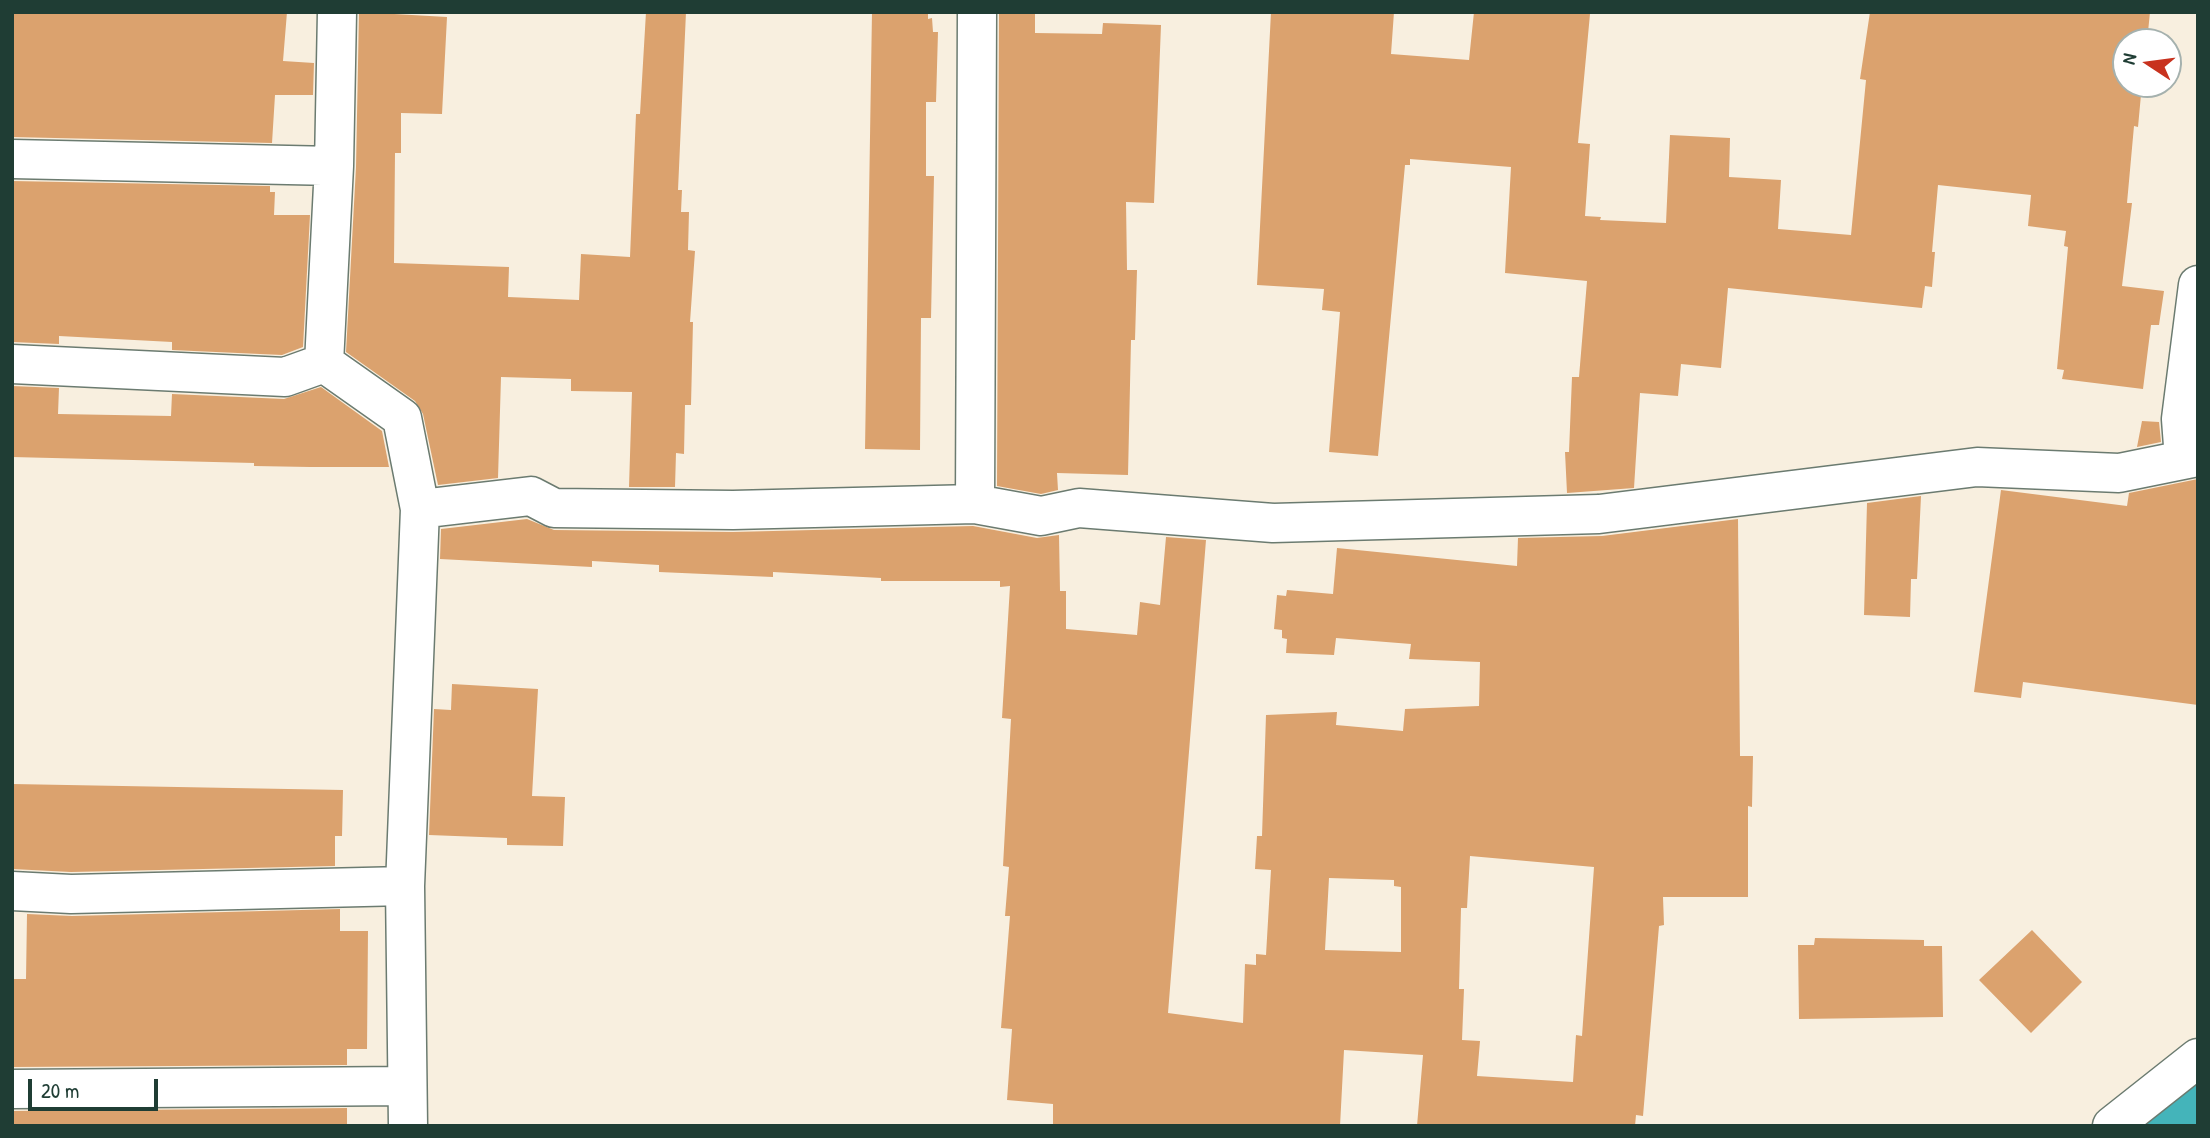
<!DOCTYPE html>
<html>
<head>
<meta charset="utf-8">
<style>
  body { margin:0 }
  #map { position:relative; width:2210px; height:1138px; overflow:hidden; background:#f8efdf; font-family:"Patrick Hand",sans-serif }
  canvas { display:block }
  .frame { position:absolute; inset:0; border:14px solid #1f3d34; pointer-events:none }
  .north { position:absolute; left:2112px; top:28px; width:70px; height:70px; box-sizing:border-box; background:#fff; border:2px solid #a5b1ae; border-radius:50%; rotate:283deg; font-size:19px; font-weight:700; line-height:28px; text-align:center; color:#1f3d34 }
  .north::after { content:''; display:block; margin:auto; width:24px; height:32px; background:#c8321e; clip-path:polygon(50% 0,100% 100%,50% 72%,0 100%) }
  .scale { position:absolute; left:28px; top:1079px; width:130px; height:32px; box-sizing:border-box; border:4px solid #1f3d34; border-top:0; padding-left:9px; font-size:21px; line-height:24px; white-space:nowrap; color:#1f3d34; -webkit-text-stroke:5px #fff; paint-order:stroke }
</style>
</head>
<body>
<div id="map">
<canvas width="2210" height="1138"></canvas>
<div class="frame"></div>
<div class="north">N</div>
<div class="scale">20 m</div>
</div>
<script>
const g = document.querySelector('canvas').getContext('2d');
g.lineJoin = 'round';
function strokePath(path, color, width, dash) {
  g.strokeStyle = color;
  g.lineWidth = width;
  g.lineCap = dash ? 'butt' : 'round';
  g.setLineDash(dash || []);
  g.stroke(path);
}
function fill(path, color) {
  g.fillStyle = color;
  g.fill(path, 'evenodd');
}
const river = new Path2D(`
  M 2170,1126 L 2198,1104`);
const building = new Path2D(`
  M 12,12 L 287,12 L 283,61 L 314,63 L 313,95 L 275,95 L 272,143 L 12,137 Z
  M 359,12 L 447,17 L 442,114 L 401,113 L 401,153 L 395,153 L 394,263 L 509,267 L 508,297 L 579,300 L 581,254 L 630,257 L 636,114 L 640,114 L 646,12 L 686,12 L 678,190 L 682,190 L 681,212 L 689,212 L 688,250 L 695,251 L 690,322 L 693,322 L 691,405 L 685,405 L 684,454 L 676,453 L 675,487 L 629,487 L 632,392 L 571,391 L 571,379 L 501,377 L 498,478 L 438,485 L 423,414 L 415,401 L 346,352 L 356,167 Z
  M 872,12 L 928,12 L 928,19 L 932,18 L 933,32 L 938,32 L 936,102 L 926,102 L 926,176 L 934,176 L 931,318 L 921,318 L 920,450 L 865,449 Z
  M 999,12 L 1035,12 L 1035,33 L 1102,34 L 1103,23 L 1161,25 L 1154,203 L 1126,202 L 1127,270 L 1137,270 L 1135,340 L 1131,340 L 1128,475 L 1057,473 L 1058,490 L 1041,494 L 997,486 Z
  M 1271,12 L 1394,12 L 1391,54 L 1469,60 L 1474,12 L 1590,14 L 1578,143 L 1590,144 L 1585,216 L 1601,217 L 1600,220 L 1666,223 L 1670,135 L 1730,138 L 1729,177 L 1781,180 L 1778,229 L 1851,235 L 1866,80 L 1860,79 L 1870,12 L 2150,12 L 2147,42 L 2126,42 L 2126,84 L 2142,84 L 2138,127 L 2134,126 L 2127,203 L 2132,203 L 2122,286 L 2164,291 L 2159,325 L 2151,325 L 2143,389 L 2062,379 L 2064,370 L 2057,369 L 2068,247 L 2064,246 L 2066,231 L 2028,226 L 2031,195 L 1938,185 L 1932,252 L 1935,252 L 1932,287 L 1925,286 L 1922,308 L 1728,288 L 1721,368 L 1681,364 L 1678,396 L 1640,393 L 1634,488 L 1567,493 L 1565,452 L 1569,452 L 1572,377 L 1579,377 L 1587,281 L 1505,273 L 1511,167 L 1410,159 L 1410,165 L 1405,165 L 1378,456 L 1329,452 L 1340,312 L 1322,310 L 1324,289 L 1257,285 Z
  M 12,181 L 270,186 L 270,192 L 275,192 L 274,215 L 310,215 L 303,347 L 282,355 L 172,350 L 172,342 L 59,336 L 59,344 L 12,342 Z
  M 12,386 L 59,388 L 58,414 L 171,416 L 172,394 L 284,399 L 321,387 L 382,431 L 389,467 L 310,467 L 254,466 L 254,463 L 12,457 Z
  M 2142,421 L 2159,422 L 2161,442 L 2137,447 Z
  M 2198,479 L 2198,705 L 2023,682 L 2021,698 L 1974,692 L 2001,490 L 2127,506 L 2129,493 Z
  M 1921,496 L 1917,579 L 1911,579 L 1910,617 L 1864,615 L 1867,503 Z
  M 527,519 L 554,530 L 733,532 L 973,526 L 1037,538 L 1059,535 L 1060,591 L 1066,591 L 1066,629 L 1137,635 L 1140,602 L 1160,605 L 1166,537 L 1206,540 L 1168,1013 L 1243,1023 L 1245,964 L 1256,965 L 1256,954 L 1266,955 L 1271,870 L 1255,869 L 1257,836 L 1262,836 L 1266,715 L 1337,712 L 1336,725 L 1403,731 L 1405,709 L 1479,706 L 1480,662 L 1409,659 L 1411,644 L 1336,638 L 1334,655 L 1286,653 L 1287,639 L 1282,638 L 1282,630 L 1274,629 L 1277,595 L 1286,596 L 1287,590 L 1333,594 L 1337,548 L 1517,566 L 1518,538 L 1602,536 L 1738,519 L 1740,756 L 1753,756 L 1752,807 L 1748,806 L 1748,897 L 1663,897 L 1664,925 L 1659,926 L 1643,1116 L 1636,1115 L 1635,1126 L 1417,1126 L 1423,1055 L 1344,1050 L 1340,1126 L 1053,1126 L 1053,1104 L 1007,1100 L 1012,1029 L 1001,1028 L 1010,916 L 1005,916 L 1009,867 L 1003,866 L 1011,719 L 1002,718 L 1010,586 L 1000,587 L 1000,581 L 881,581 L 881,578 L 773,572 L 773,577 L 659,572 L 659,565 L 592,561 L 592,567 L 440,559 L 441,529 ZM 1470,856 L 1594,867 L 1582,1036 L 1576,1035 L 1573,1082 L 1477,1076 L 1480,1041 L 1462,1040 L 1464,989 L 1459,989 L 1461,908 L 1467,908 ZM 1329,878 L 1394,880 L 1394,886 L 1401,887 L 1401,952 L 1325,950 Z
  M 452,684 L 538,689 L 532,796 L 565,797 L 563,846 L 507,845 L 507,838 L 429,835 L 434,709 L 451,710 Z
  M 12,784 L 343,790 L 342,836 L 335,836 L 335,866 L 71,872 L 12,869 Z
  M 340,909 L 340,931 L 368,931 L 367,1049 L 347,1049 L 347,1065 L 12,1067 L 12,979 L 26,979 L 27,914 L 72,916 Z
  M 2032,930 L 2082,982 L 2031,1033 L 1979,980 Z
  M 1815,938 L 1924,940 L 1924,946 L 1942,946 L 1943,1017 L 1799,1019 L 1798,945 L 1814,945 Z
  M 347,1108 L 347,1126 L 12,1126 L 12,1111 Z`);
const minor = new Path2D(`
  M 12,159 L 334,166
  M 324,363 L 402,418 L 420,509 L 405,886 L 408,1126
  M 324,363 L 334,166 L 337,12
  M 12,364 L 285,377 L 324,363
  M 2184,459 L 2181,419 L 2198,285
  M 975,504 L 977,12
  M 420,509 L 531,496 L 554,508 L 733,510 L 975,504 L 1041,516 L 1079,508 L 1273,523 L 1599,514 L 1977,467 L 2119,473 L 2198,457
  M 12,891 L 71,894 L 405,886
  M 12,1089 L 407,1086
  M 2112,1126 L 2198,1058`);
strokePath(river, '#44b4ba', 77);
fill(building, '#dba26e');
strokePath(minor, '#6b7b70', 41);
strokePath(minor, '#fff', 38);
</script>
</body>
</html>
